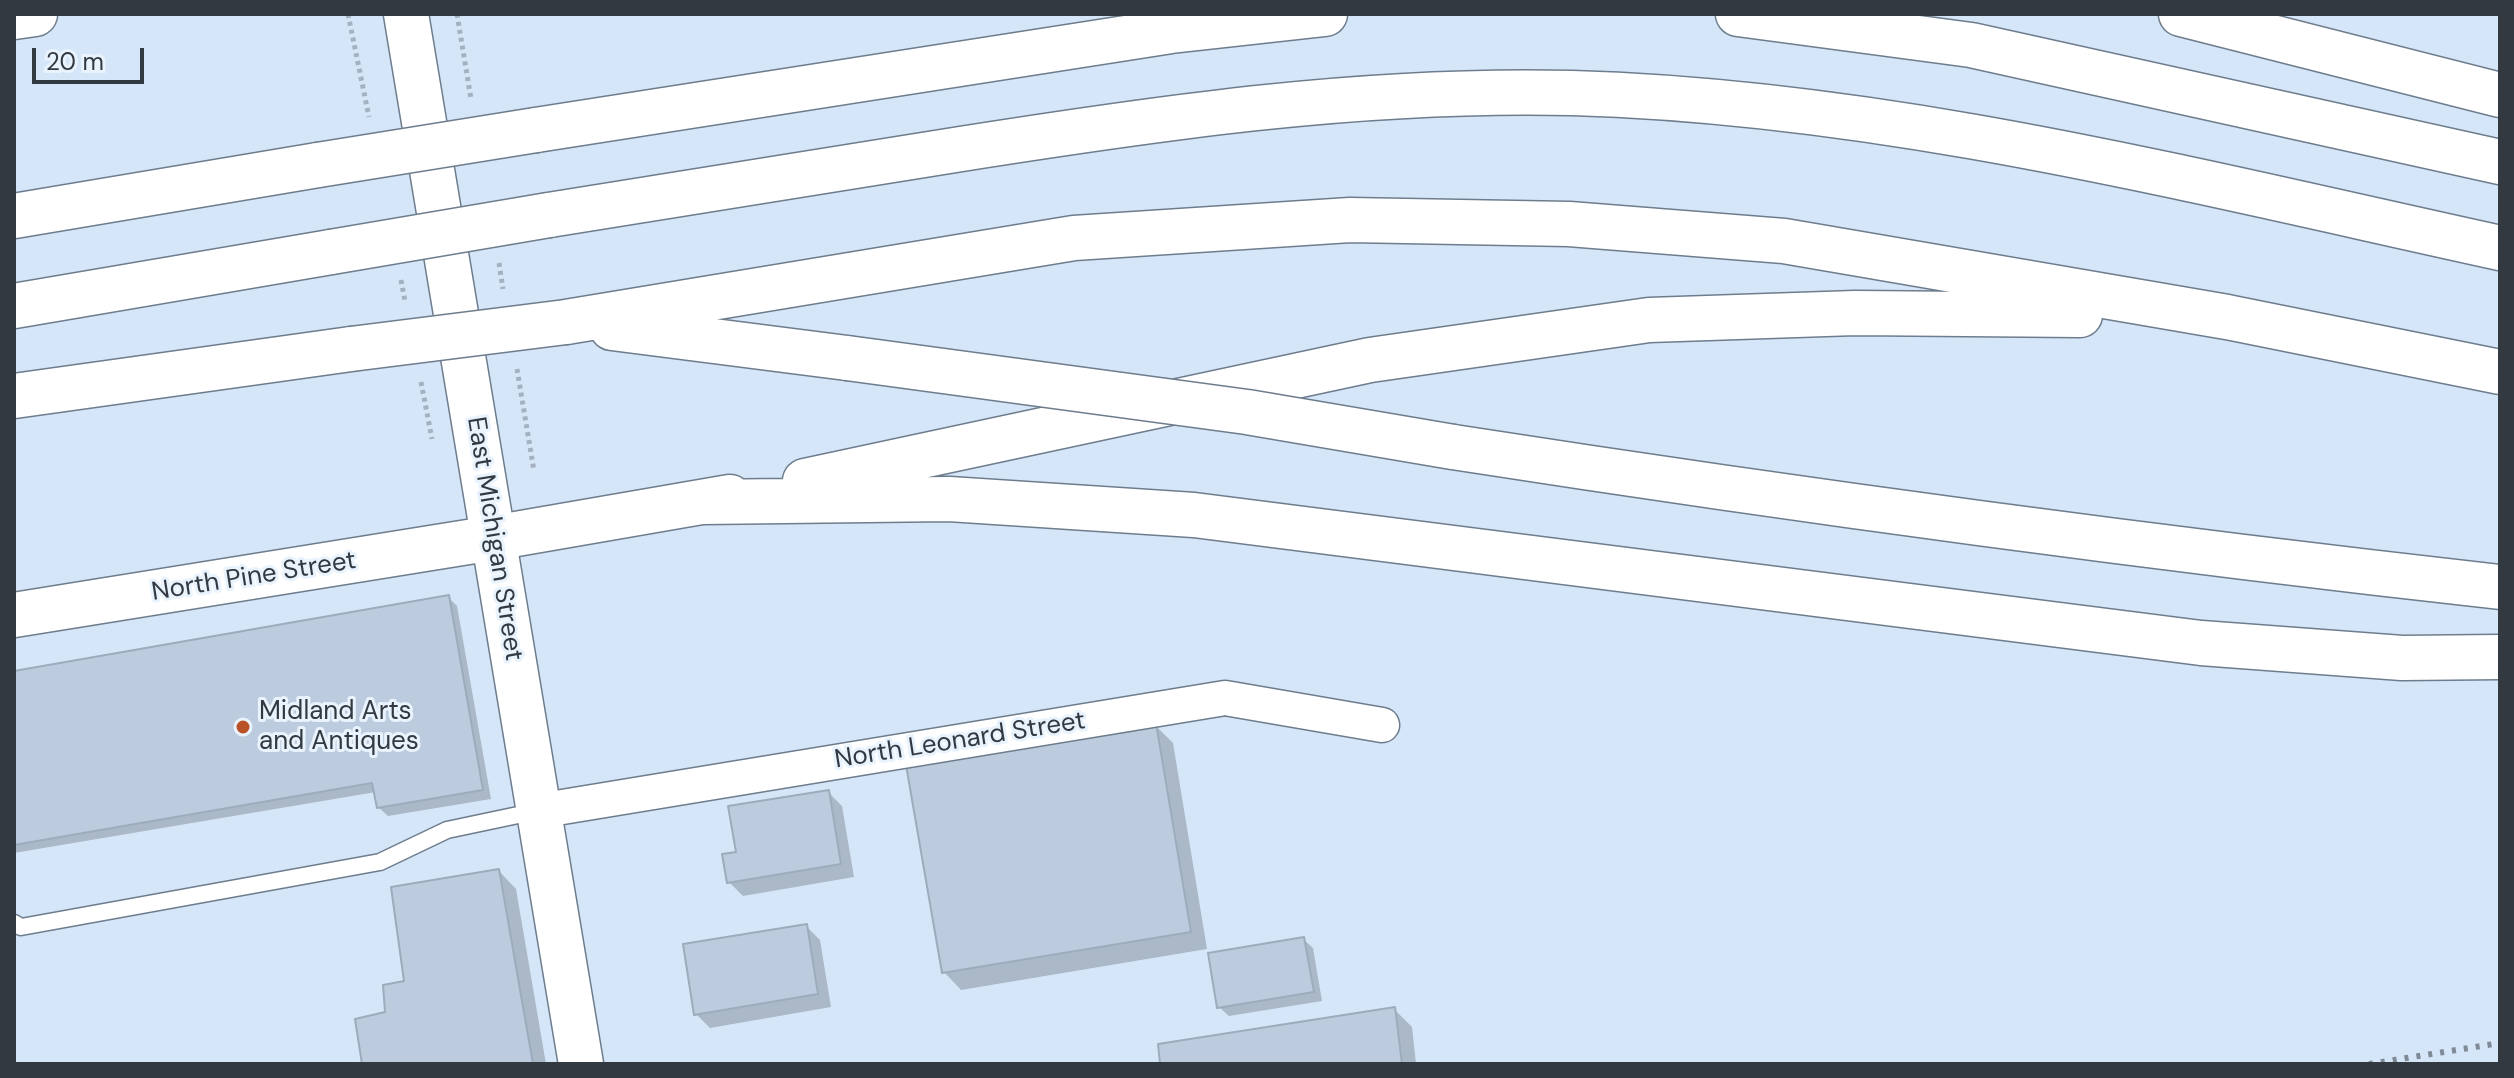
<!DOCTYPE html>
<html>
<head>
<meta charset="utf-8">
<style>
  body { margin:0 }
  #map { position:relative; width:2514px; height:1078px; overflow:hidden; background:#d6e6f9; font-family:"DM Sans",sans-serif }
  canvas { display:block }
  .frame { position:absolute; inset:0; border:16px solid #333941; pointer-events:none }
  .scale { position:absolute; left:32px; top:48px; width:112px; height:36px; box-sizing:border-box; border:4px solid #333941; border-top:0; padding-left:10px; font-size:24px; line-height:28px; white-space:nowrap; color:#333941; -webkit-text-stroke:6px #e9f3fe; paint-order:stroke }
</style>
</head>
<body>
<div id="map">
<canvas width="2514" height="1078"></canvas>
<div class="frame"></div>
<div class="scale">20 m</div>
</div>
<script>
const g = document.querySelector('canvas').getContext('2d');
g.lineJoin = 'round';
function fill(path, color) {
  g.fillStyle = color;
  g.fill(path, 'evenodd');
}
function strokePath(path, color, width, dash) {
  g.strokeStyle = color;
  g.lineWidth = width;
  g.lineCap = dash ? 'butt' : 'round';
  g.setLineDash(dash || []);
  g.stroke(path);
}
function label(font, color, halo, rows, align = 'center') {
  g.font = font + ' "DM Sans",sans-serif';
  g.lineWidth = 6;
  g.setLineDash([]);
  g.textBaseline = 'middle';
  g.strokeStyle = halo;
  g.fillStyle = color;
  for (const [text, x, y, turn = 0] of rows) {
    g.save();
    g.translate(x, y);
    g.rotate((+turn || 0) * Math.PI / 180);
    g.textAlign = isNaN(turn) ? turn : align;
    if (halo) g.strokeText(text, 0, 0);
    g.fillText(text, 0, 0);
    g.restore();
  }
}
const shadow = new Path2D(`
  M 448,597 L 457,606 L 491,799 L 388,816 L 378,807 L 376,792 L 14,853 L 14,673 Z
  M 1155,725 L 1173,743 L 1207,949 L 961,990 L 944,972 Z
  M 828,792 L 842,806 L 854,877 L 743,896 L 729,882 L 738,853 Z
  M 499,871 L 516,889 L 546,1064 L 364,1064 L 387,1013 L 406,982 Z
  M 806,926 L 820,940 L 831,1007 L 710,1028 L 696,1014 Z
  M 1303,939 L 1313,948 L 1322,1001 L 1229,1016 L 1219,1007 Z
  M 1394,1009 L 1412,1027 L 1416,1064 L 1162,1064 Z`);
const building = new Path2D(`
  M 449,595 L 483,790 L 377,808 L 372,783 L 14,845 L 14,671 Z
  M 1156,723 L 1191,932 L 942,973 L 906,765 Z
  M 829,790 L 841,864 L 727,883 L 722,854 L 736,852 L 728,806 Z
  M 499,869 L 533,1064 L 362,1064 L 355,1019 L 385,1012 L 383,985 L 404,981 L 391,887 Z
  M 807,924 L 818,994 L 694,1015 L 683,944 Z
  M 1304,937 L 1314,992 L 1217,1008 L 1208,953 Z
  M 1395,1007 L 1402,1064 L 1160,1064 L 1158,1044 Z`);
const path = new Path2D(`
  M 348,14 L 369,117
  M 457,14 L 471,99
  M 499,263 L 503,289
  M 401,280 L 405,301
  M 517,369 L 534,471
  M 421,382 L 432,439`);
const service = new Path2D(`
  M 14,923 L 21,927 L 380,862 L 447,830 L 537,811`);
const minor = new Path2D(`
  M 538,811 L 1225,698 L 1382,725`);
const secondary = new Path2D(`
  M 406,14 L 581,1064
  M 14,17 L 35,14
  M 14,615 L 493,538`);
const motorway = new Path2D(`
  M 1738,14 L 1971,45 L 2500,162
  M 2181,14 L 2500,95
  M 536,130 L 1171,31 L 1325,14
  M 549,215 C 686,193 824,171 961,149 C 1164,117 1366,88 1572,93 C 1888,102 2193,181 2500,248
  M 14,216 L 318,165
  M 14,306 L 331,252
  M 566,322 L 1074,238 L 1350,220 L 1569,224 L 1784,241 L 2227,317 L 2500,372
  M 612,328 L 847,358
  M 14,396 L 351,349
  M 1453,447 C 1801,501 2150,548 2500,587
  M 805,481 L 1370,360 L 1649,320 L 1855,313 L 2080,315
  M 702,502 L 949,499 L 1194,515 L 2201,643 L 2402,658 L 2500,657
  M 493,538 L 730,497`);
const rail = new Path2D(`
  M 2369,1064 L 2500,1043`);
const motorwayBridge = new Path2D(`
  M 318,165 L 536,130
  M 331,252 L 549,215
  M 351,349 L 566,322
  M 847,358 L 1247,412 L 1453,447`);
const markers = [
  [243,727,8,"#b95327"]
];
const streetNames = [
  ["East Michigan Street",494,539,81],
  ["North Pine Street",254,577,-9],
  ["North Leonard Street",960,741,-9]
];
const poiNames = [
  ["Midland Arts",259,712],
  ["and Antiques",259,742]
];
fill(shadow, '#0003');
fill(building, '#bcccde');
strokePath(building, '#9cacbd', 2);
strokePath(service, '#6e7d8d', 19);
strokePath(minor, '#6e7d8d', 37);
strokePath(secondary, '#6e7d8d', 47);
strokePath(motorway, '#6e7d8d', 47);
strokePath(path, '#a4b1c1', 5, [4, 4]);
strokePath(service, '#fff', 16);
strokePath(minor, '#fff', 34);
strokePath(secondary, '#fff', 44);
strokePath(motorway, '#fff', 44);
strokePath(rail, '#7f8a97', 6, [4, 8]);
strokePath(motorwayBridge, '#6e7d8d', 47, []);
strokePath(motorwayBridge, '#fff', 44);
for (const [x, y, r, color] of markers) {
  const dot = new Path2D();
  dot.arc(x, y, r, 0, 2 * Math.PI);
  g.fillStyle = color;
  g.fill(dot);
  strokePath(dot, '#e9f3fe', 3);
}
label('26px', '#333941', '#e9f3fe', streetNames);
label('26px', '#333941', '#e9f3fe', poiNames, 'left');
</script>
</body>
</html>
